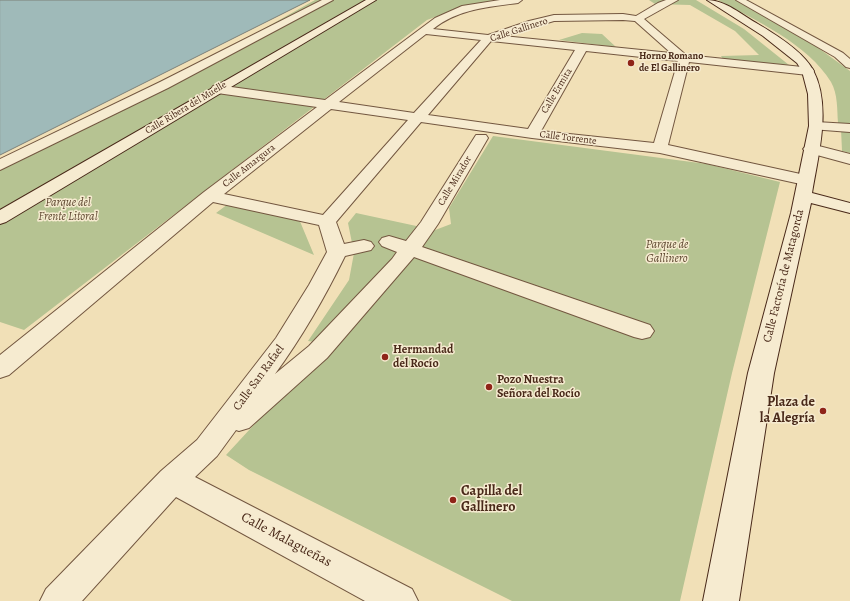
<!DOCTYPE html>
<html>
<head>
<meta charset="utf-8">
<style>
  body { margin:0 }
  canvas { display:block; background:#f1e0b7 }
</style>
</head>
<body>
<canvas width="850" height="601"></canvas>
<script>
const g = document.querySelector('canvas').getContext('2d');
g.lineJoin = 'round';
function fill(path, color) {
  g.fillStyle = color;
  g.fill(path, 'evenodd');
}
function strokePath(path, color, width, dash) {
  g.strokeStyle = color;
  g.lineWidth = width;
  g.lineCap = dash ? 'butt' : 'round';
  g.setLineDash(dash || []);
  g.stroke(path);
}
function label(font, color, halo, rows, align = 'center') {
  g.font = font + ' Alegreya,serif';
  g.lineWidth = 3;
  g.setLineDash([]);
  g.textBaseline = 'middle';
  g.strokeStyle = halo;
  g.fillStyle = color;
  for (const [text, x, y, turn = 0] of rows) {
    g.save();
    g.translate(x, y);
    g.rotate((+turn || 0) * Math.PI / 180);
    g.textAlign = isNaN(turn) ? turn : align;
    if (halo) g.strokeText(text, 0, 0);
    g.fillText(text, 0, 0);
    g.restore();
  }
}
const green = new Path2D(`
  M 315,0 L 495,0 L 467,5 L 427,20 L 24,330 L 0,322 L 0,167 L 115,112 Z
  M 649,0 L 696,0 L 744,29 L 789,65 L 723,59 L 721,56 L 759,55 L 735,31 L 690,5 L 655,4 Z
  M 718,0 L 735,0 L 817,47 L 850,71 L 850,124 L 838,123 C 837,110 838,94 831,82 C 808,44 755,20 718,0 Z
  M 582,33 L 602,34 L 616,47 L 559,40 Z
  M 841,129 L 850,130 L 850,153 L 842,151 Z
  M 493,136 L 707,164 L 780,182 L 732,373 L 680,601 L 512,601 L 249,470 L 226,455 L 410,256 L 430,232 L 451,224 L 449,208 Z
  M 228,204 L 299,219 L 314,255 L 216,213 Z
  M 356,213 L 421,227 L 321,343 L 308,341 L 349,280 L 354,253 L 348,223 Z`);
const water = new Path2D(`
  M 0,0 L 310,0 L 0,155 Z`);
const street = new Path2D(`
  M 322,0 L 333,0 L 168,88 L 0,170 L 0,159 L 160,82 Z
  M 500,0 L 522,0 L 518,3 C 488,7 458,9 433,29 L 488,35 L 529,21 L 554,15 L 623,14 L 636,16 L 658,3 L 666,0 L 678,0 L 644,19 L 686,55 L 812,68 L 814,71 L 812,74 L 808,75 L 689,62 L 668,145 L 805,175 L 811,176 L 813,180 L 811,184 L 805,185 L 660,153 L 532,138 L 421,122 L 336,222 L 344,244 L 364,240 L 371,242 L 374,246 L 371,250 L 345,256 C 325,297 302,337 275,374 L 309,346 L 392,259 L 397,252 L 382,246 L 379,242 L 382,238 L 389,236 L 406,241 L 421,222 L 476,135 L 486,135 L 488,138 L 438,224 L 422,247 L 650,325 L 654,331 L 650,337 L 642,339 L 634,337 L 414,257 L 327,358 L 249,428 L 239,431 L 236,430 L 217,456 L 195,477 L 412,589 L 418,601 L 365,601 L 176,497 L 82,601 L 40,601 L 46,589 L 161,471 L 197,440 L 276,338 L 309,285 L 327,252 L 319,225 L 213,202 L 9,375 L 0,378 L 0,355 L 204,192 L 317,107 L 217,93 L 213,92 L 211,89 L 213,86 L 217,85 L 325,100 L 435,18 L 462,6 ZM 623,20 L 635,21 L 671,53 L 503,36 L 554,21 ZM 426,34 L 481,40 L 414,113 L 339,102 ZM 491,41 L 575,50 L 528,129 L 428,115 ZM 586,51 L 678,61 L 654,143 L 541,131 ZM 331,109 L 408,120 L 323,215 L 224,194 Z
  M 736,0 L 746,0 L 843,53 L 850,59 L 850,68 L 846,67 L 835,57 Z
  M 816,122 L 850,124 L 850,132 L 811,129 L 809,126 L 811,123 Z
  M 811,144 L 850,154 L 850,164 L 806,152 L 803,149 L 806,146 Z`);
const secondary = new Path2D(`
  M 366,0 L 376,0 L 6,222 L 0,224 L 0,210 Z
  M 707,0 C 725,0 742,15 758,24 C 775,34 804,52 813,70 C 832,106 818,156 812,193 L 850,203 L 850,213 L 811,203 L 774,373 L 739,601 L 703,601 L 748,373 L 791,213 L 809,126 L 808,94 L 802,71 L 797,63 L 763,36 Z`);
const markers = [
  [631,63,4,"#8f2418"],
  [385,357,4,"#8f2418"],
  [489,387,4,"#8f2418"],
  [823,411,4,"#8f2418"],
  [453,500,4,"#8f2418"]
];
const farStreetnames = [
  ["Calle Gallinero",519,30,-18],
  ["Calle Ermita",557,91,-59],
  ["Calle Ribera del Muelle",186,108,-31],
  ["Calle Torrente",568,138,7],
  ["Calle Amargura",249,166,-38],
  ["Calle Mirador",455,181,-59]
];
const farPoinames = [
  ["Horno Romano",639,57],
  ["de El Gallinero",639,69]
];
const parkNames = [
  ["Parque del",68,203],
  ["Frente Litoral",68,217],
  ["Parque de",667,245],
  ["Gallinero",667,259]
];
const streetNames = [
  ["Calle Factoría de Matagorda",784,276,-76],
  ["Calle San Rafael",259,378,-54]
];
const poiNames = [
  ["Hermandad",393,350],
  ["del Rocío",393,364],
  ["Pozo Nuestra",497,380],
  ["Señora del Rocío",497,394]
];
const nearPoinames = [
  ["Plaza de",815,403],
  ["la Alegría",815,419],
  ["Capilla del",461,492,"left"],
  ["Gallinero",461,508,"left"]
];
const nearStreetnames = [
  ["Calle Malagueñas",286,540,28]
];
fill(green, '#b6c392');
fill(water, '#9fbab9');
strokePath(water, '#7d8079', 1);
strokePath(street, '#735740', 2);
strokePath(secondary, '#492919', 2);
fill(street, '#f6ebd0');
fill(secondary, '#f6ebd0');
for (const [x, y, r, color] of markers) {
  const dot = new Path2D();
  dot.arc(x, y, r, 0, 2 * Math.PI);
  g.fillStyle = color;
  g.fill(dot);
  strokePath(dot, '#f6ebd0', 1.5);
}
label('10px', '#492919', '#f6ebd0', farStreetnames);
label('bold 10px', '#492919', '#f6ebd0', farPoinames, 'left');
label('italic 12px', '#5f4831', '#f6ebd0', parkNames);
label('12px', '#492919', '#f6ebd0', streetNames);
label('bold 12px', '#492919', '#f6ebd0', poiNames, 'left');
label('bold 14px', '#492919', '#f6ebd0', nearPoinames, 'right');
label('14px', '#492919', '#f6ebd0', nearStreetnames);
</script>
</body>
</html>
